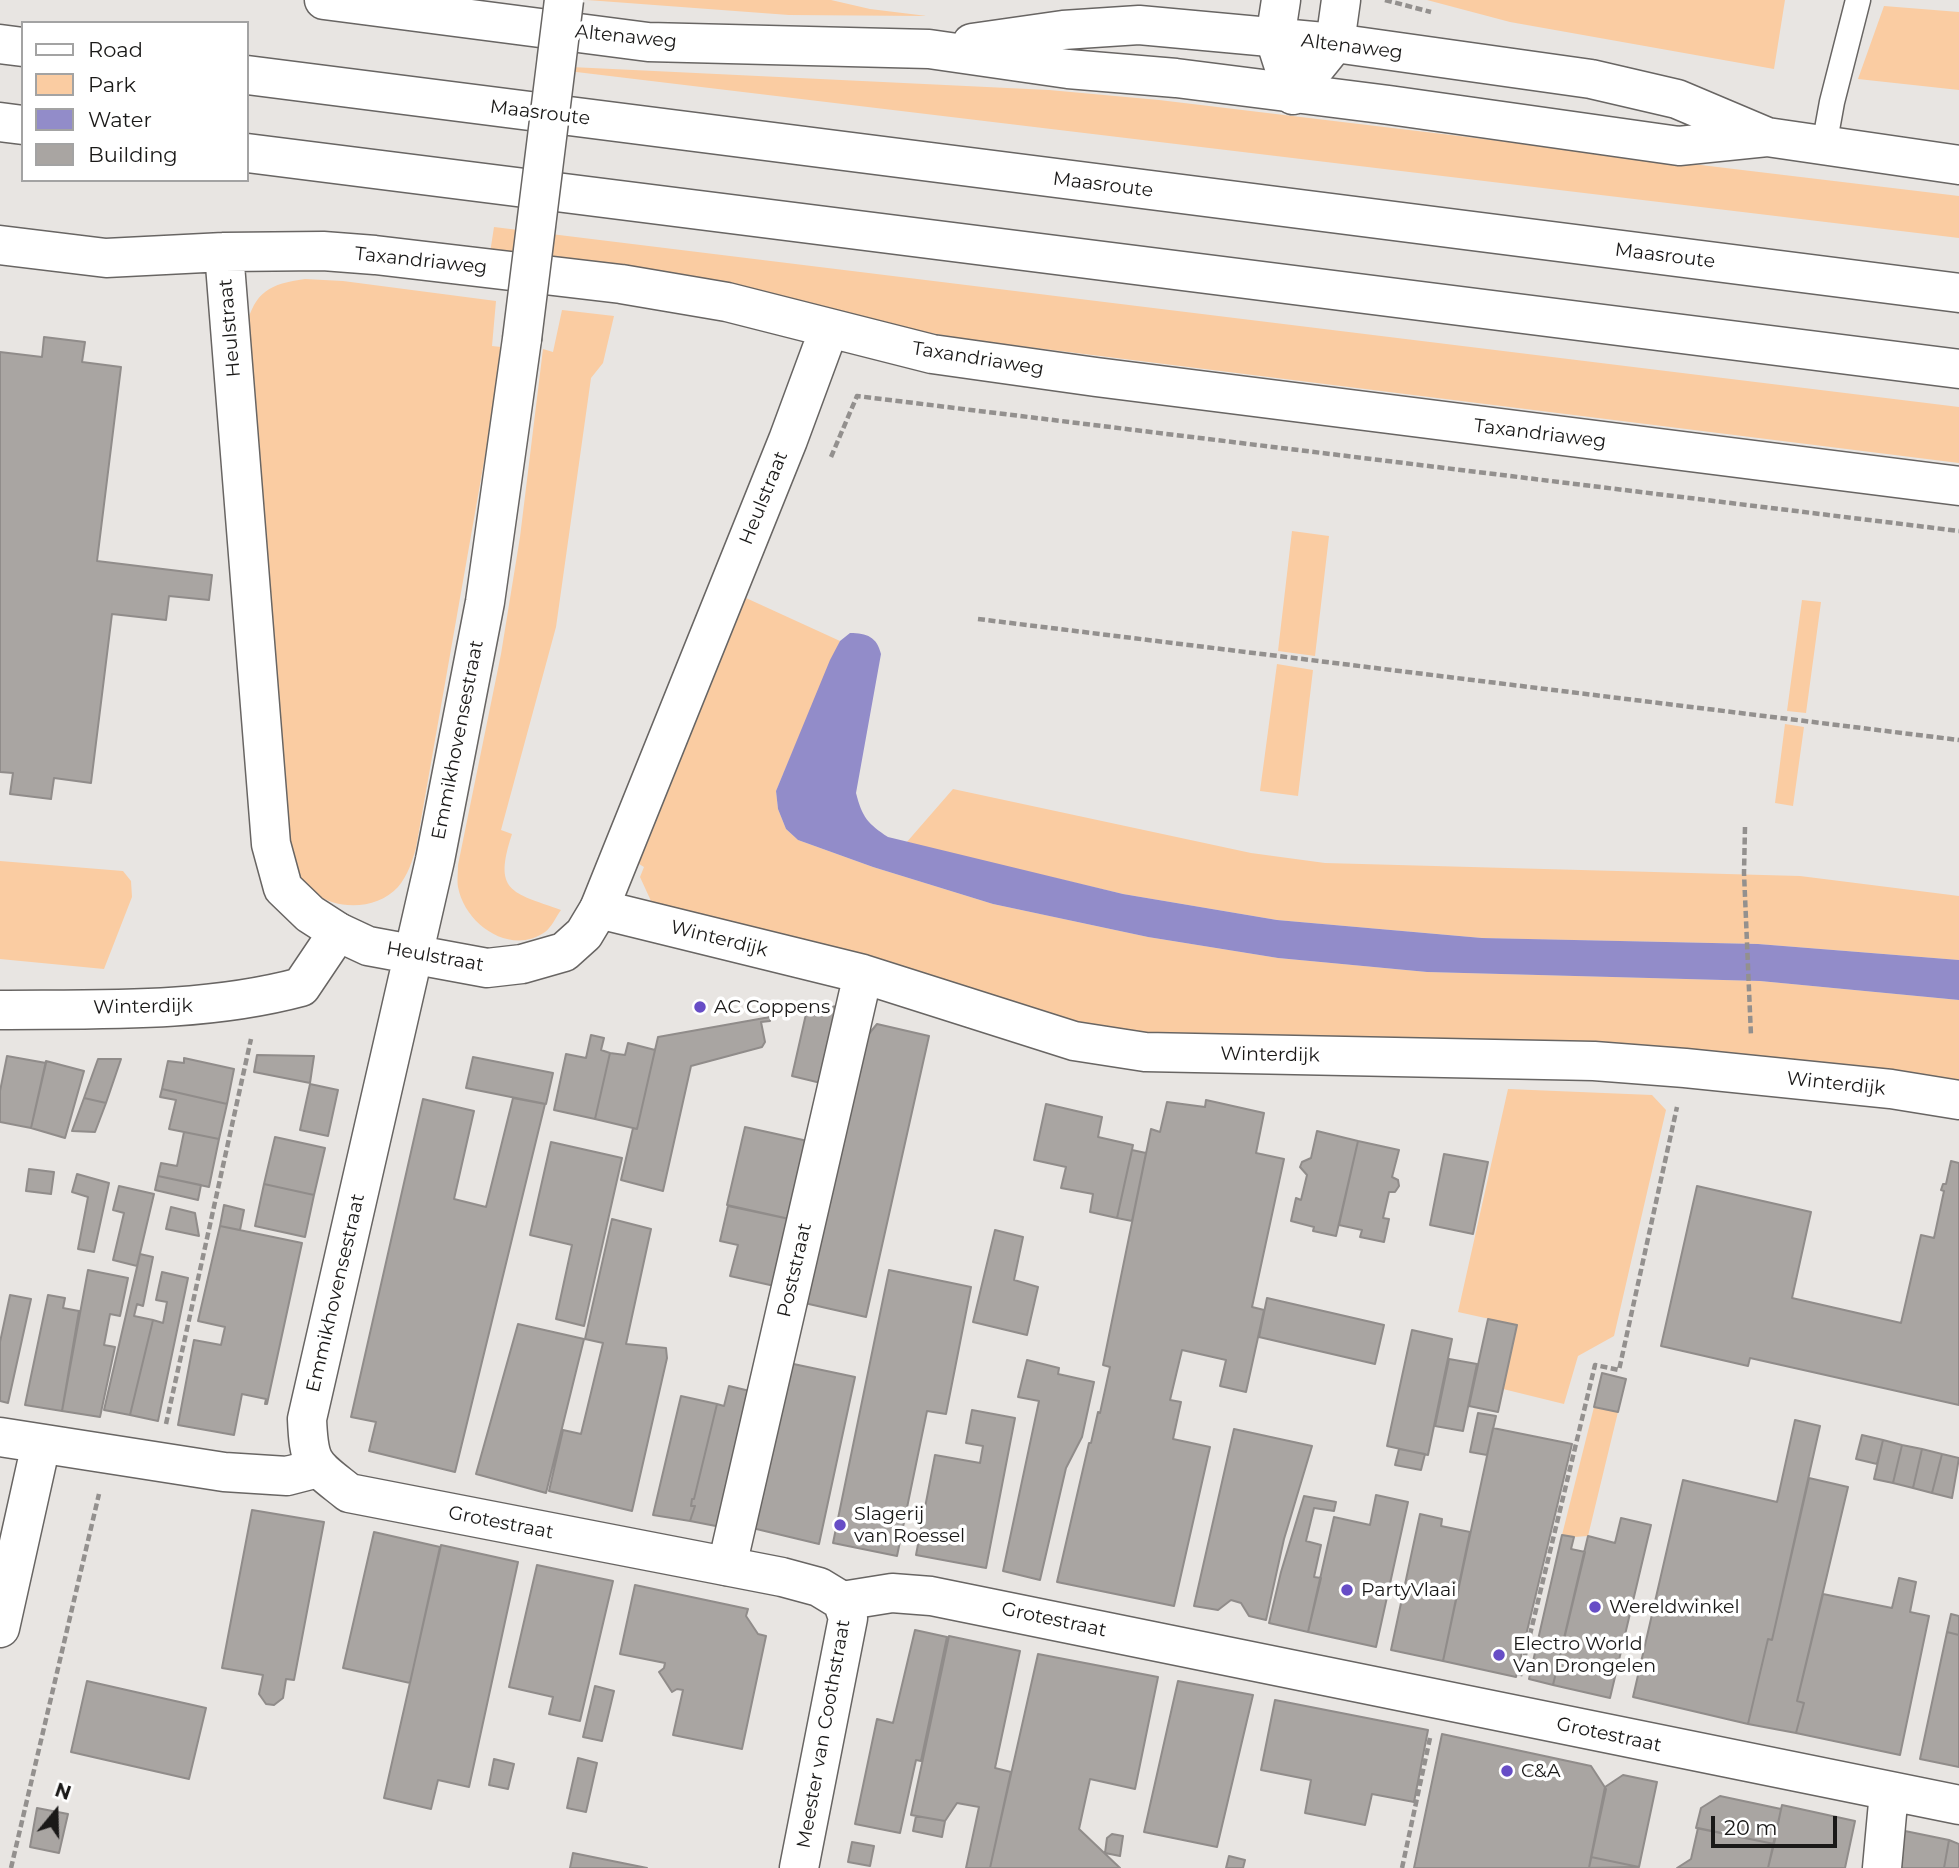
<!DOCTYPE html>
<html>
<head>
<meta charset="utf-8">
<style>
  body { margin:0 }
  #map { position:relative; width:1959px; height:1868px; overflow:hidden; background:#e8e5e2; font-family:Montserrat,sans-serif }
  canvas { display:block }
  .legend { position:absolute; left:21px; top:21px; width:228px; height:161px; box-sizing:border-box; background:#fff; border:2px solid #a3a3a3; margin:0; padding:9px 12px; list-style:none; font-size:21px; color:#1a1918 }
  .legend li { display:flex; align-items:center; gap:14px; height:35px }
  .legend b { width:35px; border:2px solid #a3a3a3 }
  .north { position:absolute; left:21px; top:1777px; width:70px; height:70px; -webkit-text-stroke:5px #fff; paint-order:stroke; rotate:19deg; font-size:19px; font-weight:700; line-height:28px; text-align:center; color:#1a1918 }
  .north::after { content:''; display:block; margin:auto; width:24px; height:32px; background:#1a1918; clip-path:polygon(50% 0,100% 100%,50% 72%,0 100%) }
  .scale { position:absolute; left:1711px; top:1816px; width:126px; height:32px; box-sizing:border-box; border:4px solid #1a1918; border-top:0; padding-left:9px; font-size:21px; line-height:24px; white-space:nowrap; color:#1a1918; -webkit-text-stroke:5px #fff; paint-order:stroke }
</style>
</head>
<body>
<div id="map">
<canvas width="1959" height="1868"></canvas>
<ul class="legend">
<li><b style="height:9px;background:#fff"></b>Road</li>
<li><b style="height:19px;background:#facca2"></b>Park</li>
<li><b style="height:19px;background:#928cc9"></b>Water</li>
<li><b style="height:19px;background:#a9a5a2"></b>Building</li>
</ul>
<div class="north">N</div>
<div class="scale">20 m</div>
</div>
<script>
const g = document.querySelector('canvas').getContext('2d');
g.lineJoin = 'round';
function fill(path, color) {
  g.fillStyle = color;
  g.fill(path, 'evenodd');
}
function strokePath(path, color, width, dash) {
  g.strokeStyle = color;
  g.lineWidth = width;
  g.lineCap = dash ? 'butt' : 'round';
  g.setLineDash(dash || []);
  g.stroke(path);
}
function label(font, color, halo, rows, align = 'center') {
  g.font = font + ' Montserrat,sans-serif';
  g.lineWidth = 7;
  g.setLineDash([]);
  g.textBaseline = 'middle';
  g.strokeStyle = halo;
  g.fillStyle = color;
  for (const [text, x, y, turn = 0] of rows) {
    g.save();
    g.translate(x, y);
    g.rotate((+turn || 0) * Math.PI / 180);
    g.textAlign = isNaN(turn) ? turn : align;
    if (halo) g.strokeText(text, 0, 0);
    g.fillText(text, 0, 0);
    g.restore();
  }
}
const green = new Path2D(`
  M 587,0 L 831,0 L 870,9 L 927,16 L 789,15 Z
  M 1427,0 L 1785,0 L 1774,69 L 1510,22 Z
  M 1884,6 L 1959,12 L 1959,90 L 1858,79 Z
  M 571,67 L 1049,90 L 1159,100 L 1959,196 L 1959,238 L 568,71 Z
  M 494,227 L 1959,407 L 1959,463 L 964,339 L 490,253 Z
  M 305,279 L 343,281 L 496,301 L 492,346 L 501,347 L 488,439 L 416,848 C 412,862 408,875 398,887 C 377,910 337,911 313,892 C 301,882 294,871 288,857 L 246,327 C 255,291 270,284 305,279 Z
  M 562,310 L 614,316 L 603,363 L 591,378 L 556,627 L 501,830 L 512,834 C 493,892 511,892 561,910 C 556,917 551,928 545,932 C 511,956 465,925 458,887 C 457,881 458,872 458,865 L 501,654 L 520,537 L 543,349 L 553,352 Z
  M 1292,531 L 1329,536 L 1315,656 L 1278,651 Z
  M 746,598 L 840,641 L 776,791 L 778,809 L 786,829 L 798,840 L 873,867 L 993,904 L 1148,937 L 1278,958 L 1427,972 L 1760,981 L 1959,1000 L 1959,1088 L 1080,1031 L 668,909 L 651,901 L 640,877 L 644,867 L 639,864 Z
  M 1802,600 L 1821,602 L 1806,713 L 1787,711 Z
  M 1277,664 L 1313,670 L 1298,796 L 1260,791 Z
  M 1785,724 L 1804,727 L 1793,806 L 1775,803 Z
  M 953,789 L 1251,853 L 1325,863 L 1800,876 L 1959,896 L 1959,960 L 1758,944 L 1482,938 L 1277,920 L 1123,894 L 906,843 Z
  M 0,861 L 123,871 L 131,881 L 132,897 L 104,969 L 0,959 Z
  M 1508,1089 L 1652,1095 L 1666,1110 L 1614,1336 L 1578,1356 L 1564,1404 L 1503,1389 L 1517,1325 L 1458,1312 Z
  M 1594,1407 L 1618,1412 L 1588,1536 L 1574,1537 L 1562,1535 Z`);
const water = new Path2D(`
  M 850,633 C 867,633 877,637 881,654 L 856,793 C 862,817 868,824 888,837 L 1123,894 L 1277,920 L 1482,938 L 1758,944 L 1959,960 L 1959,1000 L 1760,981 L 1427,972 L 1278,958 L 1148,937 L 993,904 L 873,867 L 798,840 L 786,829 L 778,809 L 776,791 L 830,660 L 840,641 Z`);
const building = new Path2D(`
  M 44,337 L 85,342 L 82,362 L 121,367 L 97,561 L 212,575 L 209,600 L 169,596 L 166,620 L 112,614 L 91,783 L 54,778 L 51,799 L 10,794 L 13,773 L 0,772 L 0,352 L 42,357 Z
  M 844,1005 L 825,1084 L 792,1076 L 806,1014 L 804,1011 Z
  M 770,1017 L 770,1021 L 761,1022 L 765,1042 L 762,1047 L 691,1066 L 663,1191 L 621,1180 L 633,1128 L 637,1129 L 658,1037 Z
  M 877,1024 L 929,1036 L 866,1317 L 800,1302 L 863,1041 Z
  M 591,1035 L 604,1038 L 601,1050 L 610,1053 L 595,1119 L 554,1110 L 566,1054 L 586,1058 Z
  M 628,1043 L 655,1050 L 637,1129 L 595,1119 L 610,1053 L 625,1055 Z
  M 257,1055 L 314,1056 L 310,1083 L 254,1072 Z
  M 7,1056 L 46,1063 L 31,1128 L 0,1122 L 0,1091 Z
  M 473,1057 L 553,1073 L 546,1104 L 466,1088 Z
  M 184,1058 L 234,1069 L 227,1104 L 162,1089 L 168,1061 L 184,1063 Z
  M 98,1059 L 121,1059 L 106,1103 L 84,1098 Z
  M 46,1061 L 84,1071 L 65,1138 L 31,1128 Z
  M 310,1084 L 338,1090 L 328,1136 L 300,1130 Z
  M 162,1089 L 227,1104 L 219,1139 L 169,1129 L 176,1100 L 160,1097 Z
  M 84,1098 L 106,1103 L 95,1132 L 72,1131 Z
  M 513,1098 L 545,1104 L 455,1472 L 369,1451 L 376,1422 L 351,1417 L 423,1099 L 474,1111 L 454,1199 L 486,1207 Z
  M 1206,1100 L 1264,1113 L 1256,1153 L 1284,1159 L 1252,1307 L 1264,1310 L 1246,1392 L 1220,1386 L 1226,1360 L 1182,1350 L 1170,1400 L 1181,1402 L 1173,1439 L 1210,1447 L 1174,1606 L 1057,1582 L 1089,1443 L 1091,1443 L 1098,1412 L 1100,1413 L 1110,1367 L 1103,1365 L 1151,1129 L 1160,1132 L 1167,1102 L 1205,1107 Z
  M 1046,1104 L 1102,1117 L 1098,1137 L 1133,1145 L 1117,1218 L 1090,1212 L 1093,1194 L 1061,1188 L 1066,1167 L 1034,1160 Z
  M 745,1127 L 812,1142 L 794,1220 L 727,1205 Z
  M 1317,1131 L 1358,1141 L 1336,1236 L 1313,1231 L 1314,1227 L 1291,1221 L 1296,1198 L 1301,1200 L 1307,1175 L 1300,1167 L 1302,1162 L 1311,1158 Z
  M 184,1132 L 219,1139 L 209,1187 L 158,1176 L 161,1163 L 177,1166 Z
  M 275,1137 L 325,1148 L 314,1195 L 264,1184 Z
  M 1358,1141 L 1399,1150 L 1392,1177 L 1398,1180 L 1399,1186 L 1395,1192 L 1389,1192 L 1383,1218 L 1389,1219 L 1384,1242 L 1360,1237 L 1362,1230 L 1339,1225 Z
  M 551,1142 L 622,1158 L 584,1326 L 556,1319 L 572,1245 L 530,1235 Z
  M 1132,1150 L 1146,1153 L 1132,1221 L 1117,1218 Z
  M 1444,1154 L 1488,1162 L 1473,1234 L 1430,1225 Z
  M 1951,1161 L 1959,1163 L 1959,1405 L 1750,1358 L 1748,1366 L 1661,1346 L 1697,1186 L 1811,1212 L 1792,1298 L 1901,1323 L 1921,1235 L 1934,1238 L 1944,1191 L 1941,1190 L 1943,1184 L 1946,1184 Z
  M 29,1169 L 54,1172 L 51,1194 L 26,1191 Z
  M 77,1174 L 109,1183 L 94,1252 L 78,1249 L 88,1197 L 72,1192 Z
  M 158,1176 L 201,1185 L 198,1200 L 155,1190 Z
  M 264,1184 L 314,1195 L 305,1237 L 255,1226 Z
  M 119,1186 L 154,1194 L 137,1266 L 113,1260 L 124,1213 L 113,1210 Z
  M 224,1205 L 244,1210 L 240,1230 L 220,1226 Z
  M 728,1206 L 794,1220 L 779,1287 L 730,1276 L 738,1245 L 720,1241 Z
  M 171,1207 L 195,1213 L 199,1236 L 166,1229 Z
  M 612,1219 L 651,1229 L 626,1344 L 666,1348 L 667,1358 L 632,1511 L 549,1491 L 563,1430 L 581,1434 L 603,1343 L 585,1339 Z
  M 220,1226 L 302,1243 L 267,1404 L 265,1404 L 266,1399 L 242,1394 L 234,1435 L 178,1425 L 194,1340 L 221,1345 L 225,1327 L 198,1321 Z
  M 995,1230 L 1023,1237 L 1014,1280 L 1038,1287 L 1027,1335 L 973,1322 Z
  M 140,1254 L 153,1257 L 143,1306 L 137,1304 L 134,1316 L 153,1320 L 130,1415 L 104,1410 Z
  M 88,1270 L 128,1278 L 120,1316 L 110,1314 L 104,1345 L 115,1347 L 100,1417 L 62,1411 Z
  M 889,1270 L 971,1287 L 946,1414 L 927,1411 L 897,1556 L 833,1543 Z
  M 162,1272 L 188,1278 L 158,1421 L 130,1415 L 153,1320 L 163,1323 L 167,1302 L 156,1300 Z
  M 10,1295 L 31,1299 L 8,1403 L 0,1401 L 0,1342 Z
  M 48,1295 L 65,1298 L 63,1308 L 79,1311 L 62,1411 L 25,1405 Z
  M 1267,1298 L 1384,1325 L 1375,1364 L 1259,1337 Z
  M 1488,1319 L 1517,1325 L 1498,1412 L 1469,1406 Z
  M 518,1324 L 584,1339 L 546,1493 L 476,1474 Z
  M 1412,1330 L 1452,1339 L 1428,1455 L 1387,1446 Z
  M 1449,1359 L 1477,1364 L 1463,1431 L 1435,1426 Z
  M 1027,1360 L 1059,1368 L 1058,1374 L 1094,1382 L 1082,1437 L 1066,1468 L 1040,1580 L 1003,1571 L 1039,1401 L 1018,1397 Z
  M 784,1362 L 855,1377 L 819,1544 L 748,1527 Z
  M 1602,1373 L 1626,1379 L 1618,1412 L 1594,1407 Z
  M 729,1386 L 754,1392 L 726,1528 L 690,1521 L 695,1506 L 691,1506 L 692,1499 L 694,1499 L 717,1404 L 724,1406 Z
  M 681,1396 L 717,1404 L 694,1499 L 692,1499 L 691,1506 L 695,1506 L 690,1521 L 653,1515 Z
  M 972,1410 L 1015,1418 L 986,1568 L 916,1555 L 935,1455 L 980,1463 L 983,1446 L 966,1443 Z
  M 1478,1413 L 1496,1416 L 1487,1455 L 1470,1452 Z
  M 1795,1420 L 1820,1426 L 1772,1640 L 1768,1639 L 1748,1724 L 1633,1697 L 1683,1480 L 1777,1502 Z
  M 1493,1428 L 1572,1444 L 1516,1677 L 1443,1661 Z
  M 1234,1429 L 1312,1446 L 1284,1539 L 1266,1620 L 1249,1616 L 1241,1603 L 1231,1600 L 1218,1610 L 1194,1606 Z
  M 1862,1435 L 1883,1440 L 1877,1464 L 1856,1459 Z
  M 1883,1440 L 1902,1445 L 1893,1483 L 1874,1479 Z
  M 1902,1445 L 1922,1449 L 1913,1488 L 1893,1483 Z
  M 1399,1449 L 1425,1454 L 1421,1470 L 1395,1465 Z
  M 1922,1449 L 1942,1454 L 1932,1493 L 1913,1488 Z
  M 1942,1454 L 1959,1458 L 1952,1498 L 1932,1493 Z
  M 1809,1478 L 1848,1487 L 1797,1701 L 1804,1703 L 1796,1733 L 1748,1724 L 1768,1639 L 1772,1640 Z
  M 1376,1495 L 1408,1502 L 1376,1647 L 1308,1632 L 1334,1517 L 1370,1525 Z
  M 1304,1496 L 1336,1502 L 1334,1511 L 1314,1508 L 1306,1541 L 1321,1545 L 1314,1577 L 1321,1578 L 1308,1632 L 1269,1623 L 1281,1572 Z
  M 252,1510 L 324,1522 L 294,1680 L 286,1679 L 283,1698 L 274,1705 L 266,1704 L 259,1694 L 263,1675 L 222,1668 Z
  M 1420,1514 L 1442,1519 L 1441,1526 L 1470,1532 L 1443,1661 L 1391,1650 Z
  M 1621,1518 L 1651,1525 L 1610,1698 L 1553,1685 L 1588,1536 L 1615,1543 Z
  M 374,1532 L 440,1547 L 410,1683 L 343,1668 Z
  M 1562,1535 L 1574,1537 L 1571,1549 L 1585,1552 L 1553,1685 L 1529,1679 Z
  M 441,1545 L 518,1562 L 469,1787 L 438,1780 L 431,1809 L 384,1798 Z
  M 537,1565 L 613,1581 L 580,1721 L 549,1714 L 553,1697 L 509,1687 Z
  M 1899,1578 L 1916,1582 L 1910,1612 L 1929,1616 L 1900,1755 L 1796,1733 L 1804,1703 L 1797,1701 L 1823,1594 L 1892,1608 Z
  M 635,1585 L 748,1609 L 746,1616 L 758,1634 L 766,1636 L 742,1749 L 673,1735 L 683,1690 L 677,1689 L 672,1692 L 659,1672 L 664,1668 L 665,1663 L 620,1654 Z
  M 1951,1614 L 1959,1616 L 1959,1635 L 1947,1632 Z
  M 915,1630 L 947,1637 L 921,1761 L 916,1760 L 900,1833 L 855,1824 L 877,1719 L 893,1723 Z
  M 1947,1632 L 1959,1635 L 1959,1767 L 1920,1759 Z
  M 949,1636 L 1020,1651 L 995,1768 L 1011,1772 L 990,1868 L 966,1868 L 979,1807 L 957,1803 L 945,1821 L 911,1815 Z
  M 1038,1654 L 1158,1677 L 1135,1789 L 1090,1779 L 1079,1829 L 1120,1868 L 990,1868 Z
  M 87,1681 L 206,1708 L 189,1779 L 71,1752 Z
  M 1178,1681 L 1253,1695 L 1217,1847 L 1144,1832 Z
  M 595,1686 L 614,1691 L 602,1741 L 583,1737 Z
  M 1275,1700 L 1428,1730 L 1414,1802 L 1372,1794 L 1365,1825 L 1305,1813 L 1311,1780 L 1261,1770 Z
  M 1442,1734 L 1591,1766 L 1606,1789 L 1589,1868 L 1414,1868 Z
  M 578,1758 L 597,1763 L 586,1812 L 567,1808 Z
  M 494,1759 L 514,1764 L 508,1789 L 489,1785 Z
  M 1623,1775 L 1657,1782 L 1639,1867 L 1591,1857 L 1605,1787 Z
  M 1720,1796 L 1781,1809 L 1774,1844 L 1696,1828 L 1701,1808 Z
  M 1782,1805 L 1855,1821 L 1845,1868 L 1768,1868 Z
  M 37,1808 L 68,1814 L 59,1853 L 30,1847 Z
  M 916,1816 L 945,1821 L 942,1837 L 913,1831 Z
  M 1698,1828 L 1774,1844 L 1768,1868 L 1677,1868 L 1691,1859 Z
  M 1905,1831 L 1949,1840 L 1944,1868 L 1896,1868 Z
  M 1112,1834 L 1123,1836 L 1120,1856 L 1105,1853 L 1107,1838 Z
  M 1949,1840 L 1959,1844 L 1959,1868 L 1944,1868 Z
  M 852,1842 L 874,1846 L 870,1866 L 848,1862 Z
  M 573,1853 L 647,1868 L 570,1868 Z
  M 1229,1856 L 1245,1860 L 1243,1868 L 1226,1868 Z
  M 1591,1857 L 1639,1867 L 1589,1868 Z`);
const path = new Path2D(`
  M 1385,0 L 1431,12
  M 831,457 L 857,396 L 1959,531
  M 978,619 L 1959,740
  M 1745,827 L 1744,873 L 1751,1036
  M 166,1424 L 251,1039
  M 1520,1676 L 1595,1365 L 1619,1370 L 1677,1107
  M 11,1868 L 99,1494
  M 1402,1868 L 1430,1738`);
const lane = new Path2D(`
  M 1824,146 L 1832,102 L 1858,0`);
const street = new Path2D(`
  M 1281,0 L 1275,39 L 1293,95
  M 1293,95 L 1335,43 L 1341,0
  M 599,909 L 863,974 L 1074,1041 L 1145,1052 L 1594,1061 L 1685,1068 L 1891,1089 L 1959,1100
  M 0,1010 C 100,1009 204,1013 301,987 L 338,932
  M 0,1437 L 224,1472 L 287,1476 L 318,1468
  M 727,1566 L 863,974
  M 842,1601 L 892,1593 L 931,1596 L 1959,1805
  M 0,1628 L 41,1444
  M 1882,1868 L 1889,1792`);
const secondary = new Path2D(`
  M 324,0 L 648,42 L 929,49 L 1068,69 L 1176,78 L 1389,105 L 1679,146 L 1767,137
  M 972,43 L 1063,30 L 1139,25 L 1335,43 L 1591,79 L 1677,99 L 1767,137 L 1959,165
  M 0,245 L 106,258 L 224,252 L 323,251 L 375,255 L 621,284 L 727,302 L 932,354 L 1096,377 L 1959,486
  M 224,252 L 271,844 L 283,888 L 310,914 L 338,932 L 368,946 L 487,968 L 522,964 L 564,952 L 584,934 L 599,909 L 788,440 L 829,329
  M 522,339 L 485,602 L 435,860 L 307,1419 C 309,1466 313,1464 349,1493 L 782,1577 L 819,1587 L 842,1601 L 848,1618 L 799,1868`);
const highway = new Path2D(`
  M 0,44 L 23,47
  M 247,75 L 1959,293
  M 0,122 L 23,125
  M 247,153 L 1959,369`);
const secondaryBridge = new Path2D(`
  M 522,339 L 564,0`);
const markers = [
  [700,1007,7,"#674dc6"],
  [840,1525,7,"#674dc6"],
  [1347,1590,7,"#674dc6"],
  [1595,1607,7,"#674dc6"],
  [1499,1655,7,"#674dc6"],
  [1507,1771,7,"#674dc6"]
];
const streetNames = [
  ["Altenaweg",626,37,6],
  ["Altenaweg",1352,47,7],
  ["Maasroute",540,113,7],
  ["Maasroute",1103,185,7],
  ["Maasroute",1665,256,7],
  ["Taxandriaweg",421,261,6],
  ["Heulstraat",230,328,-95],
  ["Taxandriaweg",978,359,9],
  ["Taxandriaweg",1540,434,7],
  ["Heulstraat",764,498,-68],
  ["Emmikhovensestraat",458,740,-79],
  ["Winterdijk",719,939,14],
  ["Heulstraat",435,957,10],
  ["Winterdijk",143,1007,-1],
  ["Winterdijk",1270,1055,1],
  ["Winterdijk",1836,1084,6],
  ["Poststraat",795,1270,-77],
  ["Emmikhovensestraat",336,1293,-77],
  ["Grotestraat",501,1523,11],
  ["Grotestraat",1054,1620,12],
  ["Meester van Coothstraat",824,1734,-80],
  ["Grotestraat",1609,1735,12]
];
const poiNames = [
  ["AC Coppens",714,1007],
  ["Slagerij",854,1514],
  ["van Roessel",854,1536],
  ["PartyVlaai",1361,1590],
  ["Wereldwinkel",1609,1607],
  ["Electro World",1513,1644],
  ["Van Drongelen",1513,1666],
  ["C&A",1521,1771]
];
fill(green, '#facca2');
fill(water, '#928cc9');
fill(building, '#a9a5a2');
strokePath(building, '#908c8a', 2);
strokePath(lane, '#686563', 27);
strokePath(street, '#686563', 41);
strokePath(secondary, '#686563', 41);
strokePath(highway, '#686563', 41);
strokePath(path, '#93908e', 4.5, [7, 3.5]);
strokePath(lane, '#fff', 24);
strokePath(street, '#fff', 38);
strokePath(secondary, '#fff', 38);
strokePath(highway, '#fff', 38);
strokePath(secondaryBridge, '#686563', 41, []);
strokePath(secondaryBridge, '#fff', 38);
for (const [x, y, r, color] of markers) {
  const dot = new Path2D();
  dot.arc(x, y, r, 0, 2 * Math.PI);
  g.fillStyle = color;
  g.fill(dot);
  strokePath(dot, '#fff', 2.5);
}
label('19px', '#1a1918', '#fff', streetNames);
label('19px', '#1a1918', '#fff', poiNames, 'left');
</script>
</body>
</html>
